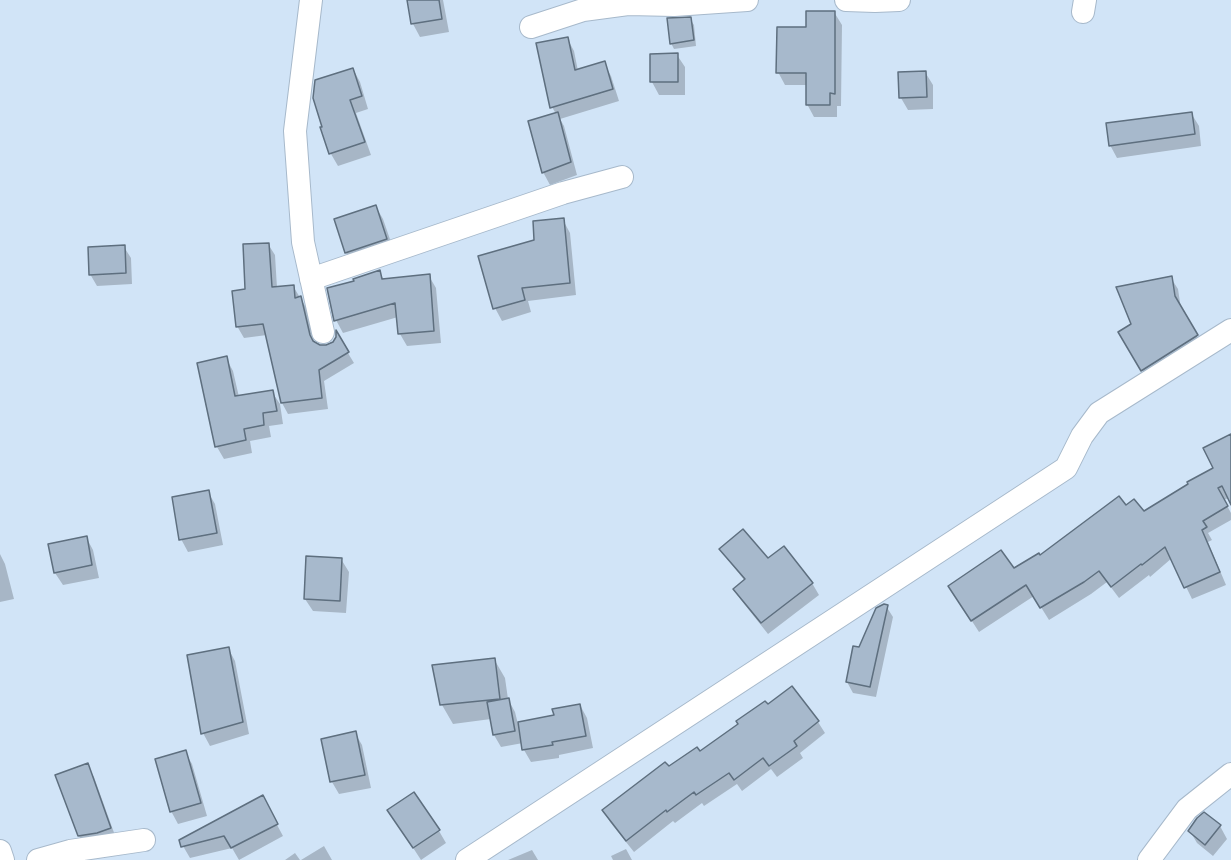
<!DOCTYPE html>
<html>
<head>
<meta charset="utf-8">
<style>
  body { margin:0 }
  canvas { display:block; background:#d1e4f7 }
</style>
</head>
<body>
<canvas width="1231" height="860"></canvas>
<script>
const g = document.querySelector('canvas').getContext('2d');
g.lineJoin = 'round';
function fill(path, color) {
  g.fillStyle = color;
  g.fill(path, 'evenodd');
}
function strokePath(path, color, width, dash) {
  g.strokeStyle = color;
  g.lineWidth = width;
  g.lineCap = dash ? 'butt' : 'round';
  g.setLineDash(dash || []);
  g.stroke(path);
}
const shadow = new Path2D(`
  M 409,0 L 443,0 L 449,32 L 420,37 L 413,24 Z
  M 834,12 L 842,25 L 841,106 L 837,106 L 837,117 L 814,117 L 807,104 L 807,85 L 785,85 L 778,72 L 808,28 Z
  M 690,19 L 694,25 L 696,46 L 674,49 L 671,43 Z
  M 567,38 L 574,51 L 578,71 L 604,63 L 611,76 L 619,101 L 560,119 L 564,126 L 577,175 L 550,185 L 543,172 L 556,114 L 552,107 Z
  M 677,55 L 685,67 L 685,95 L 659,95 L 652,82 Z
  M 353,69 L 360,82 L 368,109 L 356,113 L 371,155 L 338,166 L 331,154 L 322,128 L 324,128 Z
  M 925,72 L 933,85 L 933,109 L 908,110 L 901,98 Z
  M 1191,113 L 1199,126 L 1201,146 L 1117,158 L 1110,145 Z
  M 376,207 L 383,219 L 394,251 L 354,265 L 346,253 Z
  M 563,220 L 570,233 L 576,295 L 528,301 L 531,312 L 502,321 L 495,308 L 536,241 Z
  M 268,244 L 275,255 L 277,288 L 293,286 L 307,309 L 315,344 L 327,346 L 334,343 L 337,335 L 354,363 L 324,381 L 328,409 L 288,414 L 282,403 L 267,335 L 244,338 L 237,326 L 247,291 Z
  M 124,247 L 131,258 L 132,284 L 97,286 L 90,274 Z
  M 379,272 L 384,280 L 429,276 L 436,288 L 441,343 L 407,346 L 400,334 L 398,317 L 343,333 L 336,320 L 356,282 Z
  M 1171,278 L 1178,289 L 1181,309 L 1203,347 L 1149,381 L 1120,332 L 1133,325 Z
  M 226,358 L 233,371 L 239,397 L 272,392 L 280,404 L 283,424 L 269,426 L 271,437 L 250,441 L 252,453 L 224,459 L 217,447 L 198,364 Z
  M 1231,435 L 1231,497 L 1224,500 L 1231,513 L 1231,520 L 1208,533 L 1212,540 L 1208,542 L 1226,585 L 1192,599 L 1172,558 L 1150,577 L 1149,575 L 1119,598 L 1107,582 L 1091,594 L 1049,620 L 1034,596 L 979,632 L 957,598 L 1040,557 L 1126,507 L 1144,513 L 1215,468 Z
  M 208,492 L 215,504 L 223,545 L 188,552 L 181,539 Z
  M 86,537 L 93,550 L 99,578 L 63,585 L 55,573 Z
  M 721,549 L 768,560 L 812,583 L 819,595 L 768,634 L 741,600 L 735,589 L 745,581 L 728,560 Z
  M 0,554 L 5,564 L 14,599 L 0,602 Z
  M 341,559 L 349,572 L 346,613 L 313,611 L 305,599 Z
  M 886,606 L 893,617 L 876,697 L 853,693 L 847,682 L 860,649 Z
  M 228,648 L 235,661 L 249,734 L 210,746 L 203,733 Z
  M 494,659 L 505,678 L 508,699 L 515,712 L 518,724 L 555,717 L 580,705 L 587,718 L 593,748 L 559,755 L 559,758 L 531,762 L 524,750 L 523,743 L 501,747 L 494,735 L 491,719 L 453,724 L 442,705 Z
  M 767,706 L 818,722 L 825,733 L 800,753 L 803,758 L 777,777 L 771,769 L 742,791 L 737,784 L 704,806 L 702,803 L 675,823 L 673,821 L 634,852 L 610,822 L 604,811 L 668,768 L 700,753 Z
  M 355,733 L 362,745 L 371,788 L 339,794 L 332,782 L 323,740 Z
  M 185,752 L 192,764 L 207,816 L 178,824 L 171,811 Z
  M 87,765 L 94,777 L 117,841 L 86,848 L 79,836 Z
  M 262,797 L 283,836 L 239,860 L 232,848 L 190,858 L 183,846 Z
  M 397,823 L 439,831 L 446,843 L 421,860 Z
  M 1220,826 L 1227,839 L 1213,856 L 1197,843 L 1190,831 Z
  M 324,846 L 332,860 L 301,860 Z
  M 626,849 L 632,860 L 613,860 L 611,856 Z
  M 532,850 L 538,860 L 508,860 Z
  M 295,853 L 300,860 L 285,860 Z`);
const building = new Path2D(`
  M 407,0 L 439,0 L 442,19 L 411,24 Z
  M 806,11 L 835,11 L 835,94 L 830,93 L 830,105 L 806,105 L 806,73 L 776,73 L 777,27 L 806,27 Z
  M 691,17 L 694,40 L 670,44 L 667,18 Z
  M 568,37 L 575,70 L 605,61 L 613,89 L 550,108 L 536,43 Z
  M 678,53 L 678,82 L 650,82 L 650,54 Z
  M 353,68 L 362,96 L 350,100 L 365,142 L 329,154 L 320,127 L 322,127 L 313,98 L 315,80 Z
  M 926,71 L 927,97 L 899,98 L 898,72 Z
  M 558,112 L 571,162 L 542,173 L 528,121 Z
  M 1192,112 L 1195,134 L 1109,146 L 1106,123 Z
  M 376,205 L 387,239 L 345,253 L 334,219 Z
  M 564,218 L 570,283 L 522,288 L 525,300 L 493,309 L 478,256 L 534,240 L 533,221 Z
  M 269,243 L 272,287 L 294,285 L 295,298 L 301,296 L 310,335 L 313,341 L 320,345 L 326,345 L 333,342 L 336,337 L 336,330 L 349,352 L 319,370 L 322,398 L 281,403 L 263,324 L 236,327 L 232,291 L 245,289 L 243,244 Z
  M 125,245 L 126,273 L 89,275 L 88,247 Z
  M 380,270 L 382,279 L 430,274 L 434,331 L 398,334 L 395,303 L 334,321 L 327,288 L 354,281 L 353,279 Z
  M 1172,276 L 1175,296 L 1198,335 L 1141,371 L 1118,332 L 1131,324 L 1116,287 Z
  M 227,356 L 235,396 L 273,390 L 277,411 L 263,413 L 264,425 L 244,429 L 246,440 L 215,447 L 197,363 Z
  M 1231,434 L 1231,505 L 1222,486 L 1218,488 L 1228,506 L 1203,521 L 1207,527 L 1202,530 L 1220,572 L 1184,588 L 1165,547 L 1142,565 L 1141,564 L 1111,587 L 1099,571 L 1084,582 L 1040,608 L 1026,585 L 971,621 L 948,586 L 1001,550 L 1014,568 L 1039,553 L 1040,555 L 1119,496 L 1126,505 L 1134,499 L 1144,511 L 1188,484 L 1187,482 L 1213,468 L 1203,448 Z
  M 209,490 L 217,533 L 179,540 L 172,497 Z
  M 743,529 L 768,558 L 784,546 L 813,583 L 761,623 L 733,589 L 745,579 L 719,549 Z
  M 87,536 L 92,565 L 54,573 L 48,544 Z
  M 306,556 L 342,558 L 340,601 L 304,599 Z
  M 884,604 L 888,605 L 870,687 L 846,682 L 853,646 L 859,647 L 876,608 Z
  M 229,647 L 243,722 L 201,734 L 187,655 Z
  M 495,658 L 500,699 L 440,705 L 432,665 Z
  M 792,686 L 819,721 L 794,741 L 797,746 L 769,766 L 763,758 L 734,780 L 729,773 L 696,795 L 694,792 L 667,812 L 666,810 L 626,841 L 602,810 L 665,762 L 669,766 L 697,747 L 700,751 L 738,724 L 736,721 L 765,701 L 768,704 Z
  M 509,698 L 515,731 L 493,735 L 487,702 Z
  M 580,704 L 586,736 L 552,742 L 553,745 L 522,750 L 518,722 L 554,715 L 552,709 Z
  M 356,731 L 365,775 L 330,782 L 321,739 Z
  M 186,750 L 201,803 L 170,812 L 155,759 Z
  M 88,763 L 111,828 L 97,833 L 78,836 L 55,775 Z
  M 414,792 L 440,830 L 413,848 L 387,810 Z
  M 263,795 L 278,824 L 231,848 L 224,836 L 181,847 L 179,840 Z
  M 1204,812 L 1221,825 L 1205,845 L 1188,831 L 1197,818 Z`);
const street = new Path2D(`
  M 311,0 L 295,131 L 303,242 L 323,332
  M 846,0 L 875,1 L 899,0
  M 1083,12 L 1085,0
  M 531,27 L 583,10 L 628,4 L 674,5 L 747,0
  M 311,279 L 563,193 L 622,177
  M 0,851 L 3,860
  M 38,860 L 70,851 L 144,840
  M 467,860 L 1066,468 L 1082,436 L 1099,413 L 1231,330
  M 1149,860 L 1187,809 L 1231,774`);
fill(shadow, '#0003');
fill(building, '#a7b9cc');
strokePath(building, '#5e6f7f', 1.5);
strokePath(street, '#a7b9cb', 24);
strokePath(street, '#fff', 22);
</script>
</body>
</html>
